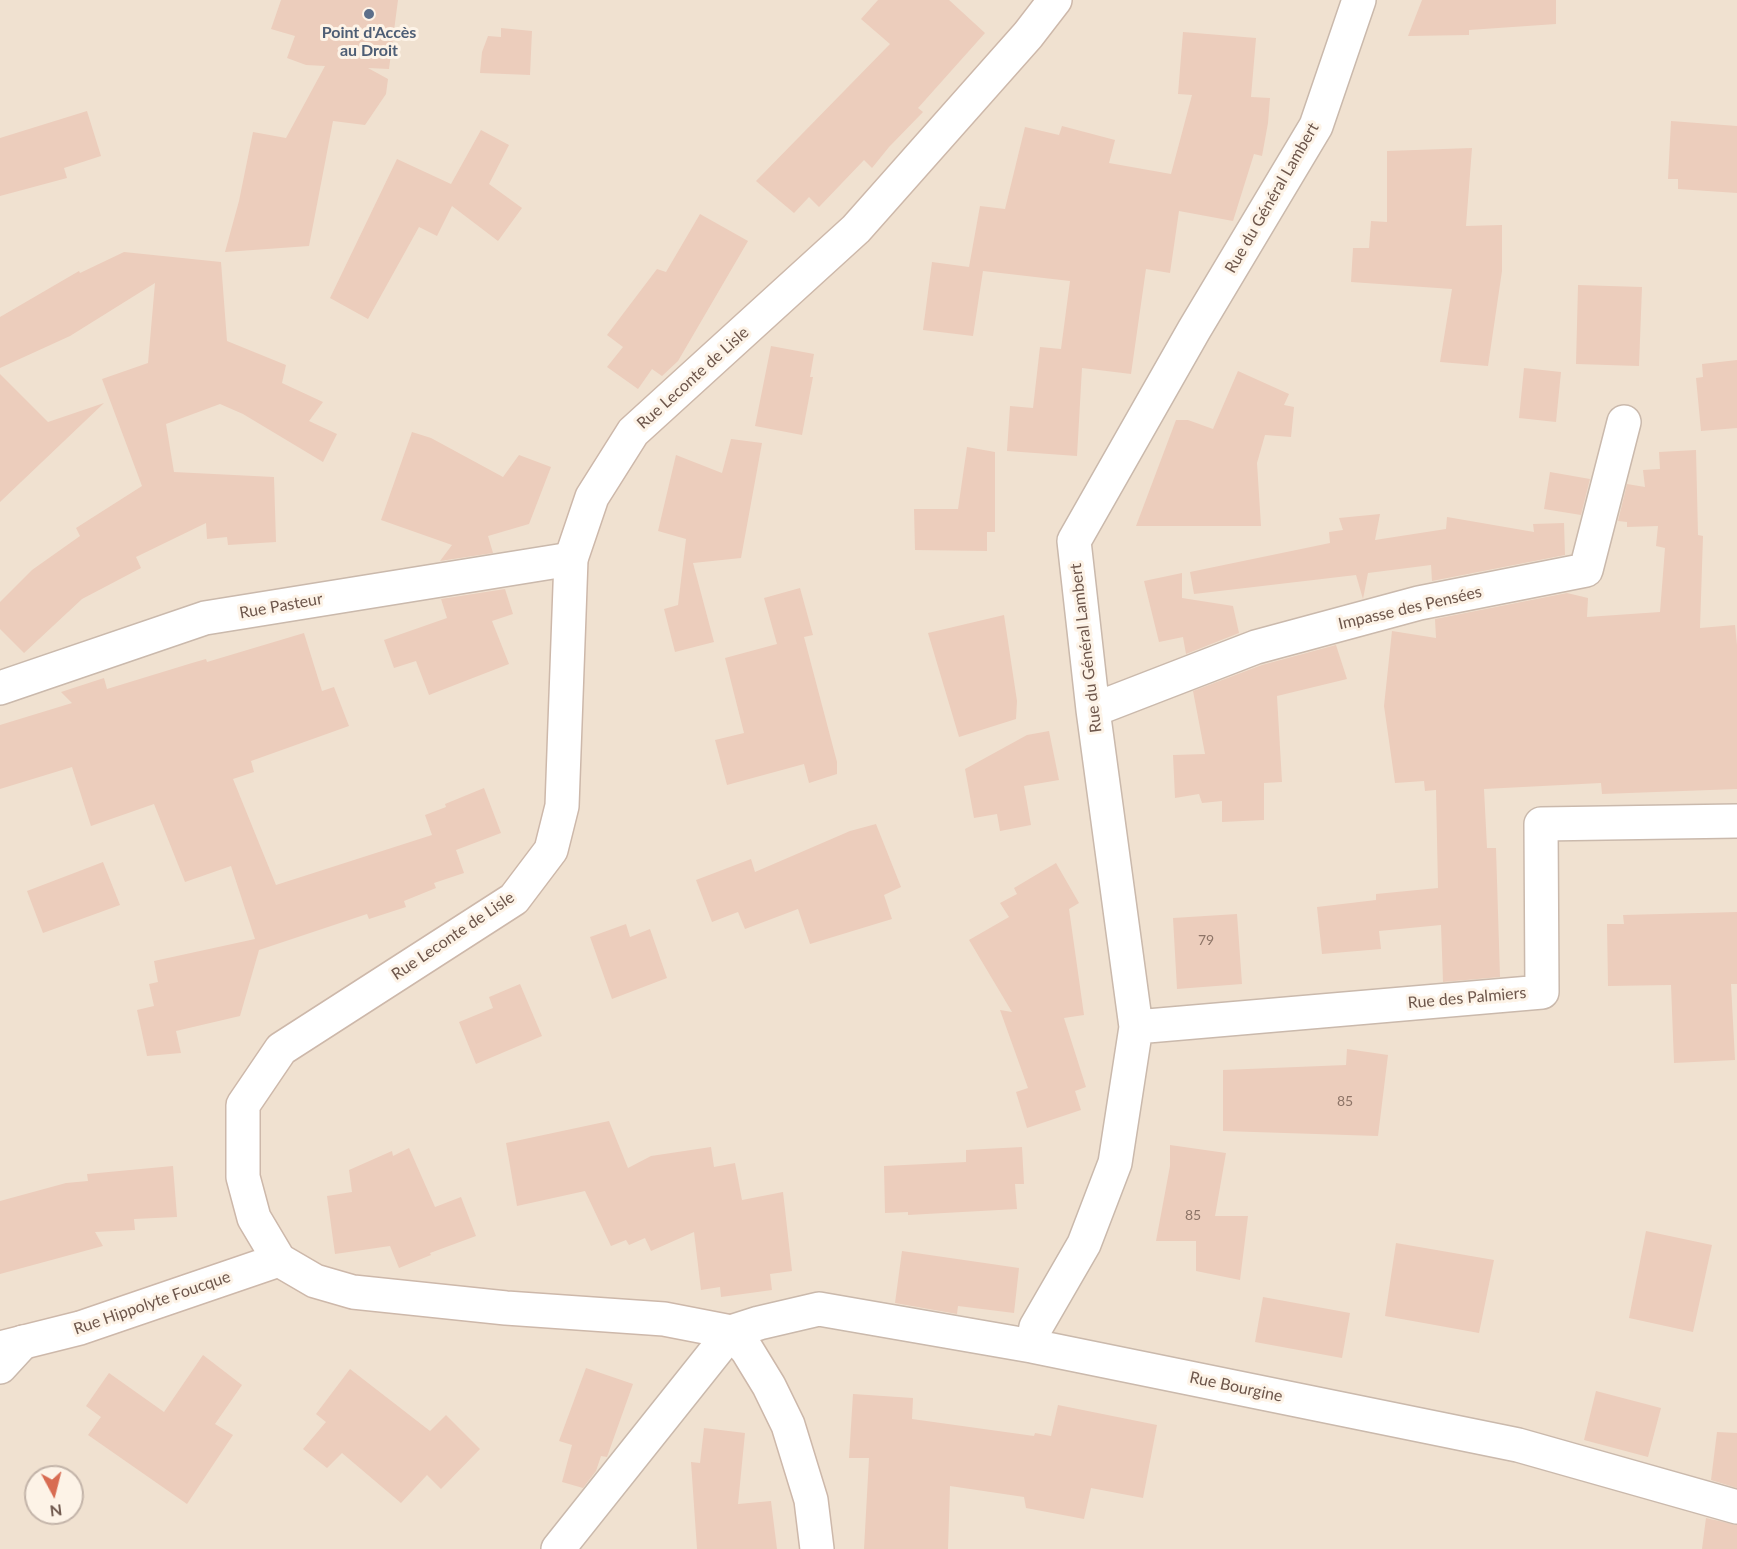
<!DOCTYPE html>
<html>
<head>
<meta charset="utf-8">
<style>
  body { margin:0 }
  #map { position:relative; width:1737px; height:1549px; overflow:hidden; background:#f9efe1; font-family:Lato,sans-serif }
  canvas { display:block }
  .north { position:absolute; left:24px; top:1465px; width:60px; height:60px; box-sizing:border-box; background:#fdf3e7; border:2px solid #c3b4a9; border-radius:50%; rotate:173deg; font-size:16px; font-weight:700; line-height:24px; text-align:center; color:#6d564b }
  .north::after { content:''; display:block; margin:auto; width:21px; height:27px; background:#d86c52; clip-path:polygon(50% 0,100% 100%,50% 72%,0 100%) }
</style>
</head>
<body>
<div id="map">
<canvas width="1737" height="1549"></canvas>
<div class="north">N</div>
</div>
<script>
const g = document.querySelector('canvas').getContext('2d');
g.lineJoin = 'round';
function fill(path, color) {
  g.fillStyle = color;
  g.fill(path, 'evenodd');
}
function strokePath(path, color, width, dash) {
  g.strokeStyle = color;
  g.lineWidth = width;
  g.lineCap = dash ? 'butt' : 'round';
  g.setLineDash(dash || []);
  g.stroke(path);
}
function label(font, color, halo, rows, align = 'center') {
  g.font = font + ' Lato,sans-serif';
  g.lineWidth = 6;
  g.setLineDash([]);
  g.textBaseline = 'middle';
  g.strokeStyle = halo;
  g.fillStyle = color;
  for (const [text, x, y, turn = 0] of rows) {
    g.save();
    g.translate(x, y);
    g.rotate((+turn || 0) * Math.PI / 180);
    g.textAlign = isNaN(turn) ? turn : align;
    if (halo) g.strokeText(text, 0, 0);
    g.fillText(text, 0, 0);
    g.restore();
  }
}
const residential = new Path2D(`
  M 0,0 L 1737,0 L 1737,1549 L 0,1549 ZM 36,1477 L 72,1477 L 72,1513 L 36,1513 Z`);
const building = new Path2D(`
  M 281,0 L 398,0 L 389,69 L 368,68 L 388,79 L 386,94 L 365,125 L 333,121 L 309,246 L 225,252 L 239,201 L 253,132 L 286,138 L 325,66 L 306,65 L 287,58 L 295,36 L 271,29 Z
  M 878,0 L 949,0 L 985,33 L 918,108 L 923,112 L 889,147 L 872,168 L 864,160 L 819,207 L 809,197 L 794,213 L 756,181 L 890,44 L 861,19 Z
  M 1422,0 L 1556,0 L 1556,24 L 1469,30 L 1469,35 L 1408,36 Z
  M 501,28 L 532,31 L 530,75 L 480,73 L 482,52 L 488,36 L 501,37 Z
  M 1183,32 L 1256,38 L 1251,97 L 1270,98 L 1268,123 L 1262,156 L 1254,154 L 1233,221 L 1179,211 L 1170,273 L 1146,269 L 1131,374 L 1082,368 L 1077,456 L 1007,451 L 1010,406 L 1033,408 L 1040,347 L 1061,349 L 1070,281 L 983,271 L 973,336 L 923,330 L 932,262 L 969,267 L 980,206 L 1005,209 L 1025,127 L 1059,135 L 1062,126 L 1115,140 L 1109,163 L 1171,174 L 1192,95 L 1178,94 Z
  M 87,111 L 101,156 L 64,168 L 67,178 L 0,196 L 0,138 Z
  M 1671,121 L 1737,126 L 1737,193 L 1678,189 L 1678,179 L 1668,179 Z
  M 481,130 L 509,145 L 489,184 L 522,208 L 498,241 L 452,206 L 437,236 L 419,227 L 368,319 L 330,298 L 397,159 L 451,184 Z
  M 1472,148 L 1466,226 L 1502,225 L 1502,271 L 1488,366 L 1440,362 L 1452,289 L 1351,282 L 1353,248 L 1369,248 L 1371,221 L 1387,222 L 1387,151 Z
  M 700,214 L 748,241 L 678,361 L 662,376 L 652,369 L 638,389 L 607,367 L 623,347 L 607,335 L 657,269 L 666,272 Z
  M 124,252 L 221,262 L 227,341 L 286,365 L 282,383 L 323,402 L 309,421 L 337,434 L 323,462 L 243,414 L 220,404 L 166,424 L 174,472 L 274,477 L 276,542 L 228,545 L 227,537 L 207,539 L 206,523 L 136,557 L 141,568 L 82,599 L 24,653 L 0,629 L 0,602 L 32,570 L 80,536 L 76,528 L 142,486 L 102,379 L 148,363 L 155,283 L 70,336 L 0,368 L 0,317 L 79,271 L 80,273 Z
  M 1578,285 L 1642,287 L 1639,366 L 1576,364 Z
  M 771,346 L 814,354 L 810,377 L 813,377 L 802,435 L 755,426 Z
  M 1737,360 L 1737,428 L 1701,431 L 1696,378 L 1703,377 L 1702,364 Z
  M 1524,368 L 1561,372 L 1556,422 L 1519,418 Z
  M 1238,371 L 1289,394 L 1284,405 L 1294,407 L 1291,437 L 1265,435 L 1257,463 L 1261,526 L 1136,526 L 1176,420 L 1188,420 L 1213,429 Z
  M 0,374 L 48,422 L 104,403 L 0,502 Z
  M 412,432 L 431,438 L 503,477 L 519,455 L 551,467 L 529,524 L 488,536 L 493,553 L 440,561 L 452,545 L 381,520 Z
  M 731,439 L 762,443 L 741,558 L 693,563 L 714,642 L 675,652 L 664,609 L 678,605 L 686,539 L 658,531 L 676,455 L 722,473 Z
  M 967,447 L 995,452 L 995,532 L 987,532 L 987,551 L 915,550 L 914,509 L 958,509 Z
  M 1696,450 L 1698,535 L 1703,536 L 1700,628 L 1735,625 L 1737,645 L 1737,789 L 1602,794 L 1601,783 L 1484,789 L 1487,848 L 1496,848 L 1500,977 L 1443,982 L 1441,925 L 1379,931 L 1381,949 L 1322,954 L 1317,907 L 1376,900 L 1376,894 L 1438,888 L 1436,790 L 1425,791 L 1424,781 L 1395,783 L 1384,706 L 1392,631 L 1436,638 L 1435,619 L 1567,593 L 1588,598 L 1587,617 L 1660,612 L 1665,548 L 1656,546 L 1658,526 L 1627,527 L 1627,522 L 1618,521 L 1627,484 L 1645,487 L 1643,470 L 1660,469 L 1659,452 Z
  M 1550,472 L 1590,479 L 1581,515 L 1544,509 Z
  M 1380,514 L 1375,540 L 1446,529 L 1447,517 L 1534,532 L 1533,524 L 1564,523 L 1565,555 L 1432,581 L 1431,565 L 1368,573 L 1363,599 L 1356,575 L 1194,594 L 1190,572 L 1330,543 L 1329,532 L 1343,530 L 1339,518 Z
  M 1182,573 L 1182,598 L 1233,606 L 1239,633 L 1186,654 L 1183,637 L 1159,642 L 1144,581 Z
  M 800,588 L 813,635 L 804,637 L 837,762 L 837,774 L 809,783 L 804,764 L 727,785 L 715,740 L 744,733 L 725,658 L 777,644 L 764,598 Z
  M 505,589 L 513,614 L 492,621 L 509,664 L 429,695 L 416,661 L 394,668 L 384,640 L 447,618 L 441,599 Z
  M 1004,615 L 1017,701 L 1016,719 L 959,737 L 928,633 Z
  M 304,633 L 322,691 L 334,687 L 349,726 L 251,761 L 254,772 L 233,779 L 276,885 L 432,835 L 425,815 L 446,807 L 445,804 L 484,788 L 501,833 L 456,850 L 464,873 L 434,883 L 436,888 L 404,901 L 406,907 L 369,919 L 367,914 L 259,950 L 240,1016 L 176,1031 L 181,1053 L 147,1056 L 137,1010 L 154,1006 L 149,984 L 158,982 L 154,961 L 255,939 L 231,866 L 185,882 L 154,804 L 91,826 L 72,767 L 0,789 L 0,725 L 72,703 L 61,692 L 104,678 L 107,689 L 192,663 L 206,659 L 207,662 Z
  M 1336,645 L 1347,679 L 1277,696 L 1282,782 L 1264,783 L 1264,820 L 1222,822 L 1222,801 L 1202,803 L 1199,794 L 1175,798 L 1173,755 L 1205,754 L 1193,691 L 1262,665 Z
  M 1049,731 L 1059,780 L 1024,786 L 1031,825 L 1000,831 L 997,814 L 974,818 L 965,769 L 1027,735 Z
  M 876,824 L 901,887 L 884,895 L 892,919 L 810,944 L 798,909 L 745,929 L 738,912 L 712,922 L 696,880 L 751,859 L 755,872 L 850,831 Z
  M 103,862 L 120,905 L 43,933 L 27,891 Z
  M 1056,863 L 1079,903 L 1069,909 L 1084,1015 L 1064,1018 L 1086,1087 L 1075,1091 L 1081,1110 L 1027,1128 L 1016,1092 L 1028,1088 L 1000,1010 L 1012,1012 L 969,940 L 1009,917 L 1000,903 L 1017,894 L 1014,888 Z
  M 1737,912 L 1737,984 L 1731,984 L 1735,1060 L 1674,1063 L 1671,985 L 1608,986 L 1607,924 L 1624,924 L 1623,915 Z
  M 1237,914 L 1242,984 L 1177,989 L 1173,918 Z
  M 626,924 L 630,937 L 650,929 L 667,978 L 612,999 L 590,937 Z
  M 520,984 L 542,1036 L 476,1064 L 459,1022 L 493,1008 L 489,997 Z
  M 1347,1049 L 1388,1055 L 1378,1136 L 1223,1131 L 1223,1070 L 1346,1065 Z
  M 609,1121 L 628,1168 L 651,1156 L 711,1147 L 714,1167 L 735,1163 L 742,1200 L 783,1192 L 792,1271 L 770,1274 L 772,1290 L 721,1297 L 720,1287 L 701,1290 L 694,1232 L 651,1251 L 645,1238 L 629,1245 L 626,1240 L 611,1246 L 585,1191 L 517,1206 L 506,1143 Z
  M 1170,1145 L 1226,1153 L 1215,1216 L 1248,1216 L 1240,1280 L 1196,1271 L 1196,1241 L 1156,1241 L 1170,1166 Z
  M 1022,1147 L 1024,1184 L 1015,1184 L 1017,1209 L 908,1215 L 908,1212 L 885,1213 L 884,1166 L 966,1162 L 966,1150 Z
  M 409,1148 L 435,1207 L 461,1197 L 476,1236 L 430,1253 L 431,1255 L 399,1268 L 390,1246 L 335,1254 L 327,1196 L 352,1192 L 349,1170 L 392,1151 L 393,1156 Z
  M 173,1166 L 177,1217 L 134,1219 L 135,1230 L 95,1232 L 103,1246 L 0,1274 L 0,1201 L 66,1183 L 88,1181 L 87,1174 Z
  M 1646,1231 L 1712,1245 L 1693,1332 L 1629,1318 Z
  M 1396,1243 L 1494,1260 L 1479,1333 L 1385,1316 Z
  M 902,1251 L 1019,1268 L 1014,1313 L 958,1306 L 957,1314 L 895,1303 Z
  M 1263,1297 L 1350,1313 L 1342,1358 L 1255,1342 Z
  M 203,1355 L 242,1385 L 215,1424 L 233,1435 L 187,1504 L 88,1435 L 101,1417 L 86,1406 L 109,1373 L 164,1412 Z
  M 586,1368 L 633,1384 L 607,1457 L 601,1456 L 596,1471 L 583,1488 L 562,1482 L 572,1445 L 559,1441 Z
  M 350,1369 L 430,1431 L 446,1415 L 480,1449 L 441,1489 L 427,1475 L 401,1503 L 342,1453 L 327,1468 L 303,1449 L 326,1422 L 316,1414 Z
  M 1596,1391 L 1661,1408 L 1648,1457 L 1584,1440 Z
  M 853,1394 L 913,1398 L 912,1419 L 1034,1436 L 1035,1433 L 1051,1436 L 1058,1405 L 1157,1425 L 1143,1498 L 1091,1488 L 1084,1519 L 1026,1508 L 1024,1497 L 950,1486 L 948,1549 L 864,1549 L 869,1458 L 849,1458 Z
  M 704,1428 L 745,1433 L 738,1504 L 771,1501 L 777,1549 L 697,1549 L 691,1462 L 700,1463 Z
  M 1717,1432 L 1737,1433 L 1737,1488 L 1711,1480 Z
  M 1706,1518 L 1737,1525 L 1737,1549 L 1702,1549 Z`);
const street = new Path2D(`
  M 0,688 L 205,618 L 571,559
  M 1093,710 L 1256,647 L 1419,603 L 1586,570 L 1624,422
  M 1136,1027 L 1542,992 L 1541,824 L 1737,821
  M 1032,1346 L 1036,1327 L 1084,1244 L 1115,1163 L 1136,1027 L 1093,710 L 1074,541 L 1194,330 L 1316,126 L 1359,0
  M 0,1367 L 23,1342
  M 558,1549 L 731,1332 L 759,1323 L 819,1309 L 1032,1346 L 1518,1445 L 1737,1507`);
const secondary = new Path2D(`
  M 0,1348 L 80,1328 L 279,1260
  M 817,1549 L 811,1500 L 788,1425 L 769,1386 L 747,1350 L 731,1332 L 664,1319 L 506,1308 L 353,1292 L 315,1281 L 279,1260 L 254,1218 L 243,1177 L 243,1105 L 281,1049 L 514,899 L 551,850 L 562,806 L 571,559 L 592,497 L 633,432 L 856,229 L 1028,35 L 1055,0`);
const markers = [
  [369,14,6,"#5c6f8a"]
];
const numberNames = [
  ["79",1206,940],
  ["85",1345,1101],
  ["85",1193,1215]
];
const serviceNames = [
  ["Point d'Accès",369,33],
  ["au Droit",369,51]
];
const streetNames = [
  ["Rue du Général Lambert",1272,198,-60],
  ["Rue Leconte de Lisle",693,378,-42],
  ["Rue Pasteur",281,606,-10],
  ["Impasse des Pensées",1410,608,-13],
  ["Rue du Général Lambert",1086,648,-97],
  ["Rue Leconte de Lisle",453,936,-34],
  ["Rue des Palmiers",1467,998,-5],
  ["Rue Hippolyte Foucque",152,1303,-19],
  ["Rue Bourgine",1236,1387,12]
];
fill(residential, '#f0e1d0');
fill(building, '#eccdbc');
strokePath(street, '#cab9ac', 36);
strokePath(secondary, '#cdb8aa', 36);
strokePath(street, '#fff', 33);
strokePath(secondary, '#fff', 33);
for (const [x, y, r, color] of markers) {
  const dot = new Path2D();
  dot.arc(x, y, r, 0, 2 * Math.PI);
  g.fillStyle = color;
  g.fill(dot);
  strokePath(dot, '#fdf3e7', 2);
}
label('14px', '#8d7467', null, numberNames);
label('bold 16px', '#4e5e75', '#fdf3e7', serviceNames);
label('16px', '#6d564b', '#fdf3e7', streetNames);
</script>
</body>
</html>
